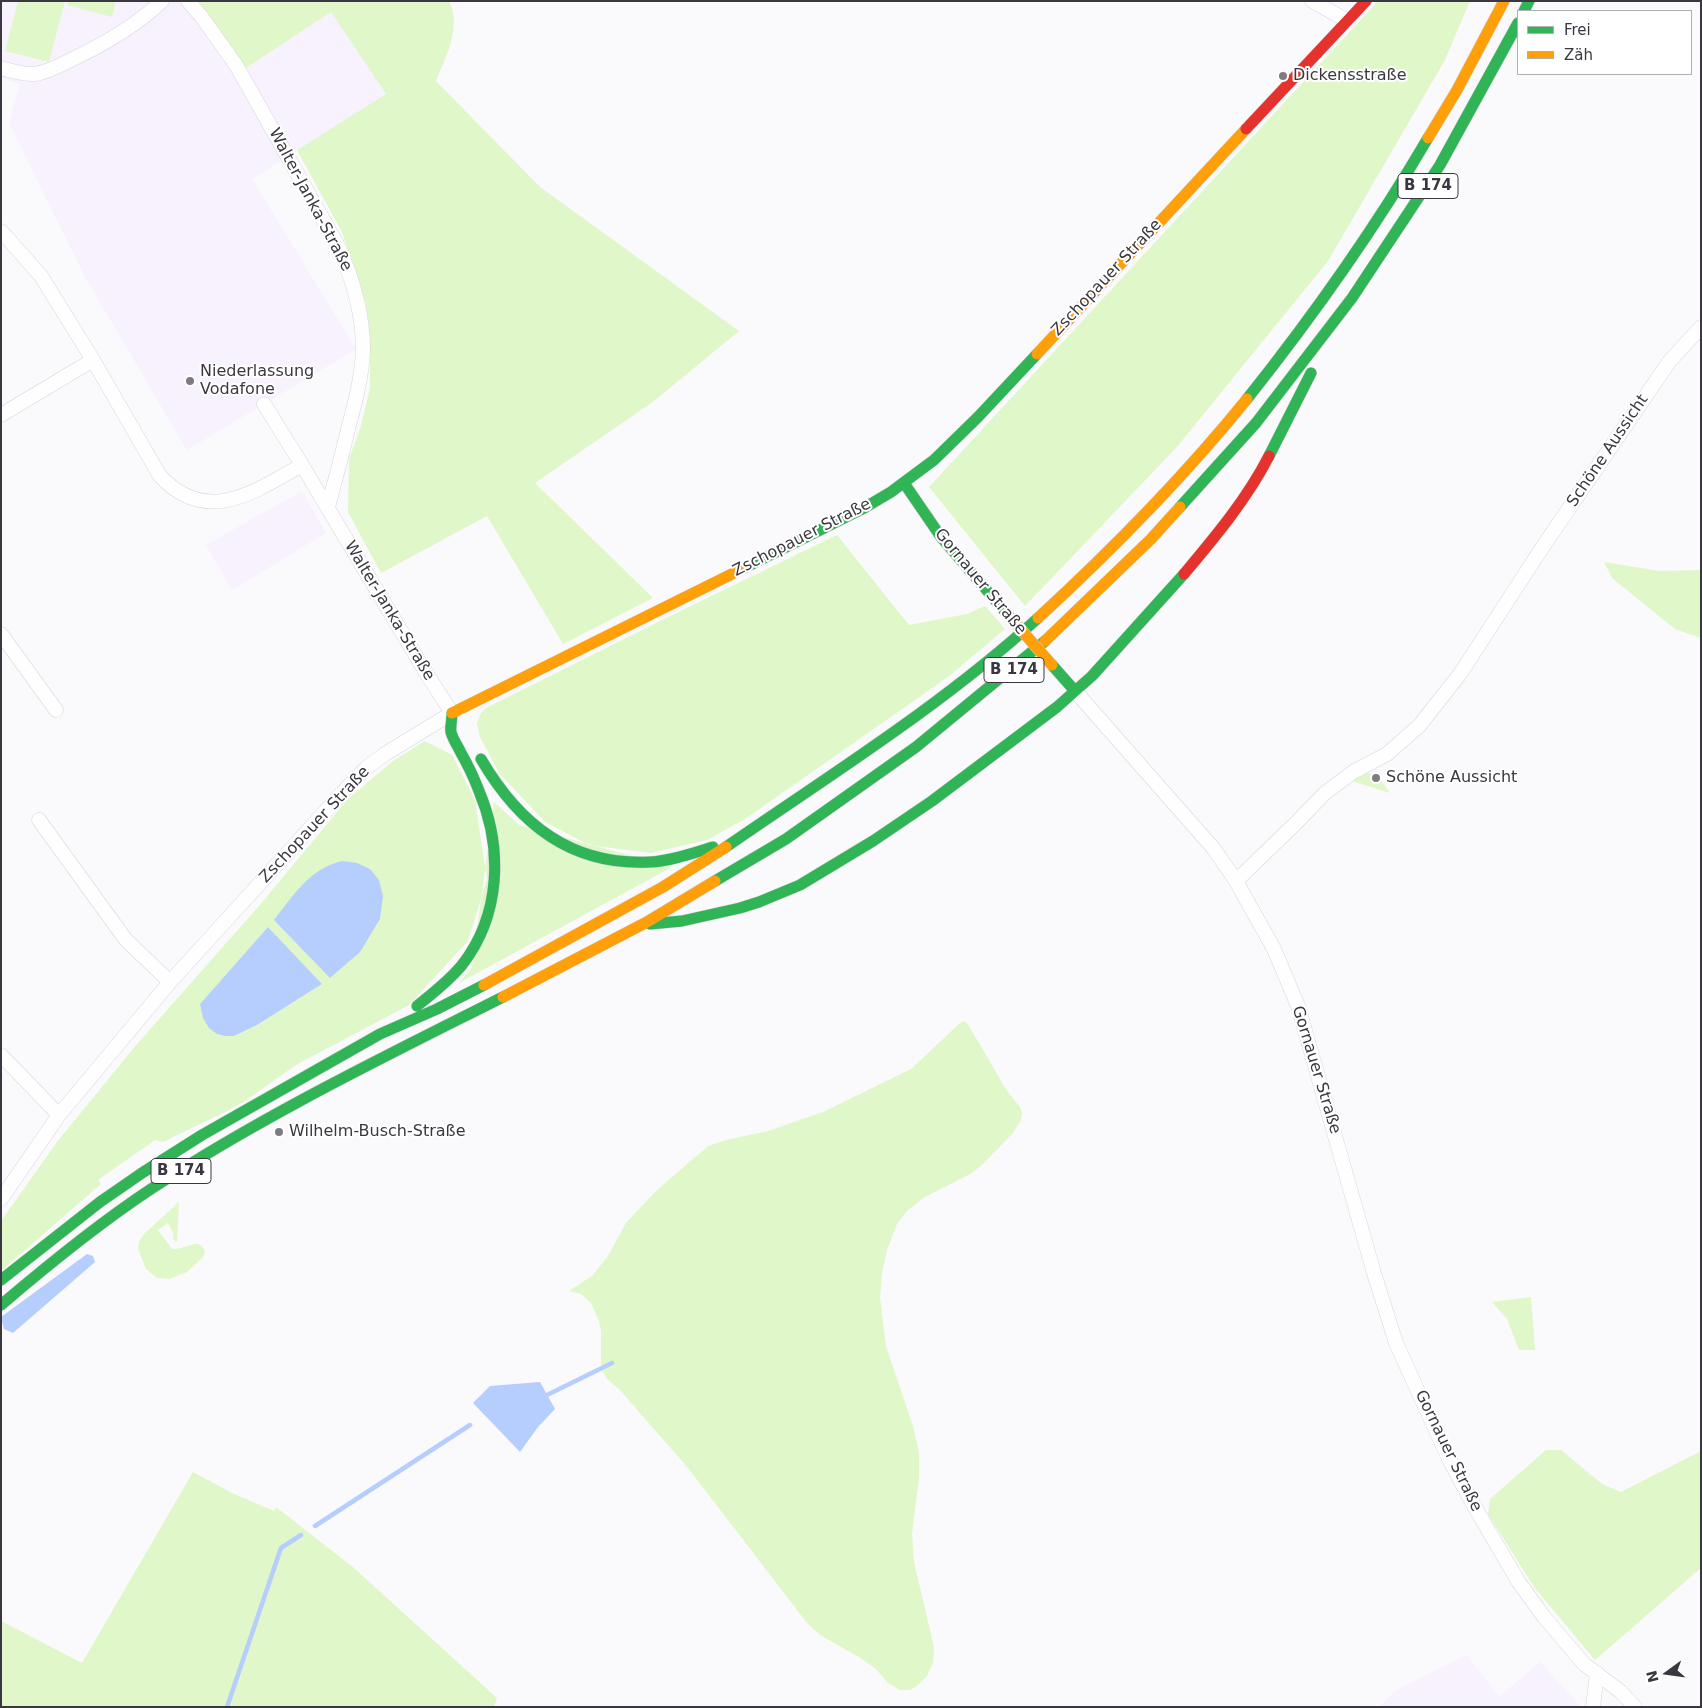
<!DOCTYPE html>
<html>
<head>
<meta charset="utf-8">
<style>
  body { margin:0 }
  #map { position:relative; width:1702px; height:1708px; overflow:hidden; background:#faf9fc; font-family:"DejaVu Sans",sans-serif }
  canvas { display:block }
  .frame { position:absolute; inset:0; border:2px solid #3b3740; pointer-events:none }
  .legend { position:absolute; left:1517px; top:10px; width:175px; height:65px; box-sizing:border-box; background:#fff; border:1px solid #b1afb3; margin:0; padding:6px 9px; list-style:none; font-size:15px; color:#3b3740 }
  .legend li { display:flex; align-items:center; gap:10px; height:25px }
  .legend b { width:25px; border:1px solid #b1afb3 }
  .north { position:absolute; left:1642px; top:1648px; width:50px; height:50px; -webkit-text-stroke:4px #fff; paint-order:stroke; rotate:256deg; font-size:14px; font-weight:700; line-height:20px; text-align:center; color:#3b3740 }
  .north::after { content:''; display:block; margin:auto; width:18px; height:22px; background:#3b3740; clip-path:polygon(50% 0,100% 100%,50% 72%,0 100%) }
</style>
</head>
<body>
<div id="map">
<canvas width="1702" height="1708"></canvas>
<div class="frame"></div>
<ul class="legend">
<li><b style="height:6px;background:#30b455"></b>Frei</li>
<li><b style="height:6px;background:#ff9f0a"></b>Zäh</li>
</ul>
<div class="north">N</div>
</div>
<script>
const g = document.querySelector('canvas').getContext('2d');
g.lineJoin = 'round';
function fill(path, color) {
  g.fillStyle = color;
  g.fill(path, 'evenodd');
}
function strokePath(path, color, width, dash) {
  g.strokeStyle = color;
  g.lineWidth = width;
  g.lineCap = dash ? 'butt' : 'round';
  g.setLineDash(dash || []);
  g.stroke(path);
}
function label(font, color, halo, rows, align = 'center') {
  g.font = font + ' "DejaVu Sans",sans-serif';
  g.lineWidth = 4;
  g.setLineDash([]);
  g.textBaseline = 'middle';
  g.strokeStyle = halo;
  g.fillStyle = color;
  for (const [text, x, y, turn = 0] of rows) {
    g.save();
    g.translate(x, y);
    g.rotate((+turn || 0) * Math.PI / 180);
    g.textAlign = isNaN(turn) ? turn : align;
    if (halo) g.strokeText(text, 0, 0);
    g.fillText(text, 0, 0);
    g.restore();
  }
}
const built = new Path2D(`
  M 1,1 L 198,1 L 246,68 L 331,12 L 386,94 L 252,179 L 356,349 L 187,450 L 85,277 L 9,123 L 20,84 L 1,78 Z
  M 302,491 L 326,533 L 232,590 L 206,545 Z
  M 1467,1655 L 1499,1697 L 1540,1662 L 1581,1707 L 1379,1707 L 1395,1691 Z`);
const green = new Path2D(`
  M 18,1 L 65,1 L 49,62 L 5,51 Z
  M 68,1 L 116,1 L 112,17 L 67,5 Z
  M 198,1 L 449,1 C 462,28 446,56 436,81 L 540,187 L 739,331 L 654,401 L 535,483 L 653,598 L 563,644 L 487,516 L 381,573 L 348,512 L 349,459 L 361,426 L 370,388 L 370,347 L 366,305 L 342,232 L 297,150 L 386,94 L 331,12 L 246,68 Z
  M 1378,1 L 1470,1 L 1445,60 L 1328,261 L 1176,448 L 1025,606 L 929,487 Z
  M 837,535 L 909,625 L 967,614 L 985,606 L 1005,629 L 948,677 L 745,819 L 707,840 L 651,853 L 589,845 L 545,822 L 499,773 L 480,737 L 477,723 L 481,713 L 486,708 L 666,618 Z
  M 1604,562 L 1659,571 L 1701,570 L 1701,638 L 1675,629 L 1612,578 Z
  M 425,741 L 452,755 L 475,800 L 487,879 L 468,941 L 409,1005 L 296,1065 L 245,1101 L 227,1111 L 163,1142 L 155,1140 L 98,1180 L 101,1184 L 1,1271 L 1,1221 L 57,1142 L 137,1044 L 259,906 L 347,800 L 393,761 ZM 268,927 L 322,984 L 257,1025 L 234,1036 L 200,1004 Z
  M 1365,773 C 1379,773 1382,782 1390,793 L 1352,781 Z
  M 494,802 L 519,825 L 672,867 L 459,983 L 472,967 Z
  M 965,1021 L 969,1026 L 1007,1091 L 1020,1107 L 1022,1113 L 1021,1120 L 1013,1133 L 983,1164 L 972,1173 L 923,1198 L 906,1212 L 897,1224 L 887,1250 L 882,1273 L 880,1297 L 886,1346 L 913,1426 L 919,1452 L 919,1479 L 912,1534 L 914,1562 L 934,1647 L 933,1663 L 927,1676 L 917,1686 L 910,1690 L 900,1690 L 888,1683 L 876,1669 L 859,1657 L 820,1635 L 807,1623 L 688,1468 L 619,1389 L 607,1379 L 601,1368 L 601,1331 L 599,1321 L 591,1303 L 581,1294 L 569,1291 L 592,1276 L 608,1256 L 626,1223 L 656,1191 L 708,1146 L 726,1140 L 768,1131 L 823,1112 L 911,1069 L 960,1023 Z
  M 179,1202 L 177,1242 L 173,1239 L 174,1235 L 168,1223 L 158,1230 L 172,1249 C 184,1251 200,1235 205,1252 L 202,1258 L 187,1272 L 169,1279 L 157,1278 L 146,1269 L 138,1249 L 139,1241 L 145,1233 Z
  M 1531,1297 L 1535,1350 L 1519,1350 L 1507,1319 L 1492,1302 Z
  M 1546,1450 L 1561,1450 L 1602,1484 L 1621,1492 L 1701,1451 L 1701,1568 L 1595,1660 L 1534,1587 L 1488,1514 L 1490,1499 Z
  M 193,1472 L 232,1493 L 274,1511 L 276,1507 L 354,1568 L 497,1698 L 494,1707 L 1,1707 L 1,1621 L 82,1663 Z`);
const water = new Path2D(`
  M 342,861 L 357,863 L 370,869 L 379,880 L 383,896 L 380,919 L 360,952 L 330,978 L 274,920 C 294,895 309,869 342,861 Z
  M 268,927 L 322,984 L 257,1025 L 234,1036 L 225,1036 L 217,1034 L 209,1028 L 203,1018 L 200,1004 Z
  M 87,1254 L 93,1256 L 95,1262 L 13,1333 L 4,1329 L 1,1317 Z
  M 540,1382 L 555,1409 L 538,1427 L 520,1452 L 473,1403 L 490,1386 Z`);
const stream = new Path2D(`
  M 547,1395 L 612,1363
  M 315,1526 L 470,1425
  M 227,1707 L 281,1548 L 301,1535`);
const street = new Path2D(`
  M 188,1 L 201,16 L 236,65 L 338,246 C 353,279 363,314 363,350 C 362,377 355,403 348,429 C 342,455 335,481 328,507
  M 1312,1 L 1348,21
  M 1,68 C 12,71 24,75 35,74 C 49,72 62,64 75,58 C 106,43 137,25 162,1
  M 1,231 L 41,276 L 93,360 L 160,476 C 207,526 254,492 302,465 L 428,676 L 452,713 L 385,754 L 366,768 L 342,793 L 170,982 L 59,1115 L 1,1199
  M 264,404 L 302,465
  M 1,415 L 93,360
  M 1,634 L 56,710
  M 1075,691 L 1214,849 L 1236,881 L 1274,949 L 1298,1006 L 1374,1273 L 1396,1343 L 1449,1459 L 1473,1504 L 1518,1581 L 1544,1617 L 1584,1664 L 1621,1692 L 1635,1707
  M 39,820 L 126,940 L 170,982
  M 1236,881 L 1296,823 L 1325,793 L 1353,772 L 1387,754 L 1419,726 L 1460,674 L 1542,548 L 1669,362 L 1701,327
  M 1,1055 L 59,1115
  M 1593,1707 L 1597,1673`);
const fast = new Path2D(`
  M 1524,11 L 1529,1
  M 1247,399 C 1313,316 1374,230 1428,138
  M 1269,456 L 1311,373
  M 904,483 L 941,537 L 1008,615
  M 1180,507 L 1256,423 L 1352,298 L 1440,165 L 1518,23
  M 744,568 L 864,508 L 891,492 L 934,460 L 978,417 L 1037,354
  M 1052,665 L 1075,691
  M 481,759 C 519,824 571,866 650,862 C 671,861 693,853 713,847
  M 726,847 C 833,773 941,706 1038,618
  M 715,881 L 786,839 L 916,747 L 1045,641
  M 650,924 L 682,921 L 740,908 L 759,902 L 800,885 L 873,841 L 932,801 L 1057,707 L 1092,676 L 1184,574
  M 417,1006 C 433,993 449,981 462,965 C 501,915 503,848 479,791 C 474,778 468,765 461,753 C 458,746 453,740 451,732 C 450,726 452,719 452,713
  M 1,1280 L 100,1202 L 142,1173 L 202,1135 L 380,1034 L 437,1009 L 484,985
  M 1,1305 C 49,1264 98,1224 151,1189 C 262,1116 384,1057 503,997`);
const slow = new Path2D(`
  M 1428,138 L 1457,90 L 1504,1
  M 1037,354 L 1246,129
  M 1038,618 C 1112,550 1183,478 1247,399
  M 1045,641 L 1151,539 L 1180,507
  M 452,713 L 744,568
  M 484,985 L 663,887 L 726,847
  M 503,997 L 647,922 L 715,881`);
const jam = new Path2D(`
  M 1246,129 L 1366,1
  M 1184,574 C 1215,537 1247,499 1269,456`);
const slowBridge = new Path2D(`
  M 1008,615 L 1052,665`);
const markers = [
  [1283,76,5,"#7e7b82"],
  [190,381,5,"#7e7b82"],
  [1376,778,5,"#7e7b82"],
  [279,1132,5,"#7e7b82"]
];
const shields = [
  [1428,186,60],
  [1014,670,60],
  [181,1171,60]
];
const shieldNames = [
  ["B 174",1428,186],
  ["B 174",1014,670],
  ["B 174",181,1171]
];
const poiNames = [
  ["Dickensstraße",1293,76],
  ["Niederlassung",200,372],
  ["Vodafone",200,390],
  ["Schöne Aussicht",1386,778],
  ["Wilhelm-Busch-Straße",289,1132]
];
const streetNames = [
  ["Walter-Janka-Straße",310,200,62],
  ["Zschopauer Straße",1107,278,-47],
  ["Schöne Aussicht",1608,451,-56],
  ["Zschopauer Straße",802,538,-27],
  ["Gornauer Straße",980,582,50],
  ["Walter-Janka-Straße",389,611,59],
  ["Zschopauer Straße",315,825,-47],
  ["Gornauer Straße",1316,1070,73],
  ["Gornauer Straße",1448,1451,64]
];
fill(built, '#f7f2fe');
fill(green, '#e0f7c9');
fill(water, '#b6cefd');
strokePath(stream, '#b6cefd', 4.5);
strokePath(street, '#d8d5db', 15);
strokePath(fast, '#d8d5db', 12);
strokePath(slow, '#d8d5db', 12);
strokePath(jam, '#d8d5db', 12);
strokePath(street, '#fefeff', 14);
strokePath(fast, '#30b455', 11);
strokePath(slow, '#ff9f0a', 11);
strokePath(jam, '#e5322d', 11);
strokePath(slowBridge, '#d8d5db', 12, []);
strokePath(slowBridge, '#ff9f0a', 11);
for (const [x, y, r, color] of markers) {
  const dot = new Path2D();
  dot.arc(x, y, r, 0, 2 * Math.PI);
  g.fillStyle = color;
  g.fill(dot);
  strokePath(dot, '#fff', 2);
}
for (const [x, y, w] of shields) {
  const box = new Path2D();
  box.roundRect(x - w / 2, y - 12.5, w, 25, 4);
  g.fillStyle = '#fff';
  g.fill(box);
  strokePath(box, '#3b3740', 1);
}
label('bold 15px', '#3b3740', null, shieldNames);
label('16px', '#3b3740', '#fff', poiNames, 'left');
label('16px', '#3b3740', '#fff', streetNames);
</script>
</body>
</html>
